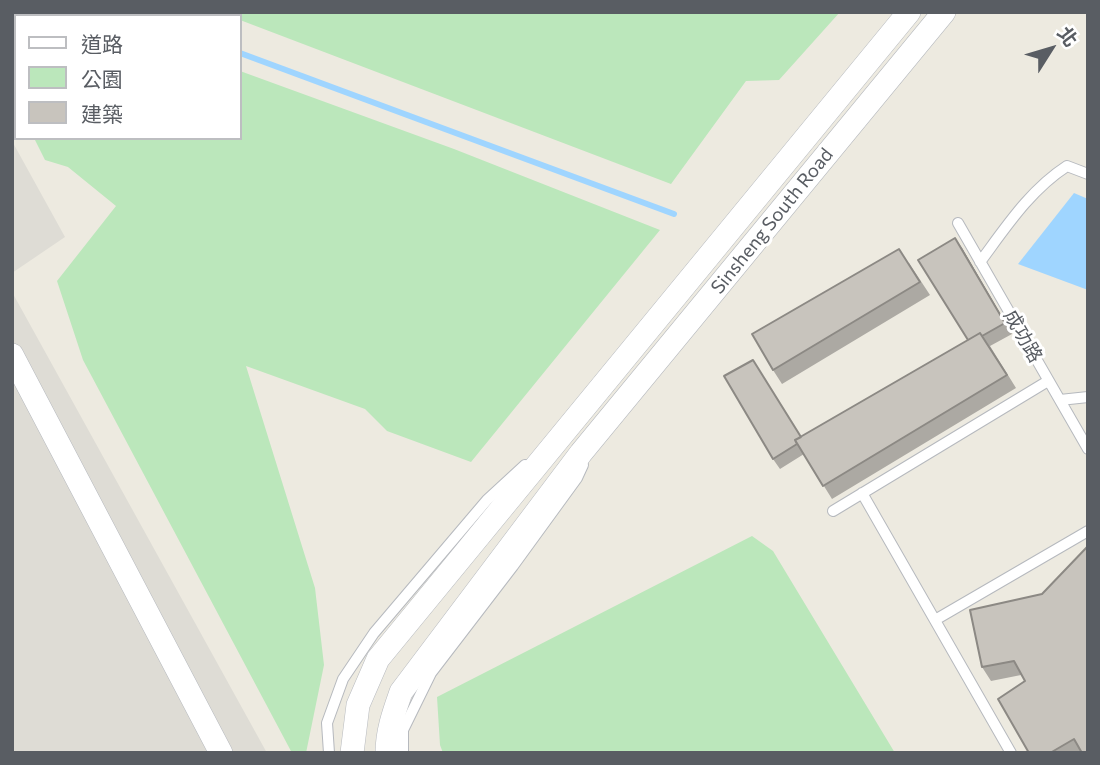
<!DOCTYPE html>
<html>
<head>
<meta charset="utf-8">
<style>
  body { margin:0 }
  #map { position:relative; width:1100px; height:765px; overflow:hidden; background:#edeae0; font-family:Commissioner,"Noto Sans TC",sans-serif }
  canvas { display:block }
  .frame { position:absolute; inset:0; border:14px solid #595d63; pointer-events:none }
  .legend { position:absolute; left:14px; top:14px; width:228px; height:126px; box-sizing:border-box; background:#fff; border:2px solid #bdbec1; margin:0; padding:9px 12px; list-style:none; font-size:21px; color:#595d63 }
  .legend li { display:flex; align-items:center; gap:14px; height:35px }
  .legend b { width:35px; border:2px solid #bdbec1 }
  .north { position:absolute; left:1016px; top:14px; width:70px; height:70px; -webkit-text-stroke:5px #fff; paint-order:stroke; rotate:53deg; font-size:19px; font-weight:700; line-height:28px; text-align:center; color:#595d63 }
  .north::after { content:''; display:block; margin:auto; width:24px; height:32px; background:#595d63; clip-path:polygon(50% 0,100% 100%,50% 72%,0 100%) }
</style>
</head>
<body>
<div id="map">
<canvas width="1100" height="765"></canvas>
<div class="frame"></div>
<ul class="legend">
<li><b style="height:9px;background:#fff"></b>道路</li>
<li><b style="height:19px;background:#bbe7bb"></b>公園</li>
<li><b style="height:19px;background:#c8c4bd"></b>建築</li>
</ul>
<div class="north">北</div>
</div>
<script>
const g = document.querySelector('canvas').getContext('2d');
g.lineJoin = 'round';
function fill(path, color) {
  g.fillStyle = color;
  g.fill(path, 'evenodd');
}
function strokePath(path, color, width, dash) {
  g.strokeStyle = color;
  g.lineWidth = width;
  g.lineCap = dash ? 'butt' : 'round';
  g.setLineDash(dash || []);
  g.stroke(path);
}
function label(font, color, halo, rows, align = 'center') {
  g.font = font + ' Commissioner,"Noto Sans TC",sans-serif';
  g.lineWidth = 6;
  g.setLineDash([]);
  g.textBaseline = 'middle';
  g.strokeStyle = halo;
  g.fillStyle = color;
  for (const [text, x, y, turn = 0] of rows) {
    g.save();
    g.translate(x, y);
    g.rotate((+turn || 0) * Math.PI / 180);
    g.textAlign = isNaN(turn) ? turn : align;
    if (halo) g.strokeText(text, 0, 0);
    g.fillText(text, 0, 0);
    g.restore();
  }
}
const industrial = new Path2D(`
  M 12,141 L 65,237 L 12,273 Z
  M 12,292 L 267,753 L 12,753 Z`);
const green = new Path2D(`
  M 12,12 L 81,12 L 91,16 L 16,16 L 16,104 L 12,98 Z
  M 219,12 L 840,12 L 779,80 L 746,81 L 671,184 L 240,20 L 240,16 L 228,16 Z
  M 240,71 L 454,149 L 660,230 L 471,462 L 387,431 L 365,409 L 246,366 L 315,588 L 324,665 L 306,753 L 292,753 L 83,360 L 57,281 L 116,206 L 68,167 L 45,160 L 34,138 L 240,138 Z
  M 752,536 L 773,551 L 895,753 L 443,753 L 440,745 L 437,697 Z`);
const water = new Path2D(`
  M 1074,193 L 1088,199 L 1088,290 L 1018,264 Z`);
const stream = new Path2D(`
  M 129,12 L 139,16
  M 240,53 L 674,214`);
const lane = new Path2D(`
  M 958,223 L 1088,449
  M 980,262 C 1006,227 1030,190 1067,166 L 1088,174
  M 1060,400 L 1088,397
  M 862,493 L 1011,753
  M 833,511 L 1048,381
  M 935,620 L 1088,531
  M 329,753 L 327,723 L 343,679 L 374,633 L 487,500 L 525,465
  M 403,753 L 403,730 L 431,673 L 513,566 L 577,478 L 583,465`);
const street = new Path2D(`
  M 12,355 L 221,753
  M 352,753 L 358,705 L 378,659 L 909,12
  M 387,753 C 387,731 394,712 401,692 L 581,453 L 944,12`);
const wall = new Path2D(`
  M 962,248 L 1012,334 L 990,346 L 1016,388 L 832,499 L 804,454 L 780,469 L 773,459 L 753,360 L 801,437 L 968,340 Z
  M 909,263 L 930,295 L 782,384 L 773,370 Z
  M 1042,594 L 1088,753 L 1029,753 L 1025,681 L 1021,675 L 991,681 L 982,667 Z`);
const shadedWall = new Path2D(`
  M 955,238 L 962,248 L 1012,334 L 1005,323 Z`);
const building = new Path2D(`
  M 955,238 L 1005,323 L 982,336 L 980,333 L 968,340 L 918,260 Z
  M 899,249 L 920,282 L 773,370 L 752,334 Z
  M 980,333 L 1007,375 L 823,486 L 795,440 Z
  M 753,360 L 801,437 L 795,440 L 797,444 L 773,459 L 724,376 Z
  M 1088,546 L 1088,753 L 1082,753 L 1074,739 L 1050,753 L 1029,753 L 998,699 L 1025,681 L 1014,661 L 982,667 L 970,610 L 1042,594 Z`);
const streetNames = [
  ["Sinsheng South Road",772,221,-51],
  ["成功路",1023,336,60]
];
fill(industrial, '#dedcd5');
fill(green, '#bbe7bb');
fill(water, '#9fd5ff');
strokePath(stream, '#9fd5ff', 6);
strokePath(lane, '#b6b9be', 12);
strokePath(street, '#b6b9be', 24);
strokePath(lane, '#fff', 10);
strokePath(street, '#fff', 23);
fill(wall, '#aca9a3');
fill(shadedWall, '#8c8984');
fill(building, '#c8c4bd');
strokePath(building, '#8c8984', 2);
label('19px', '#595d63', '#fff', streetNames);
</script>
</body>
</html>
